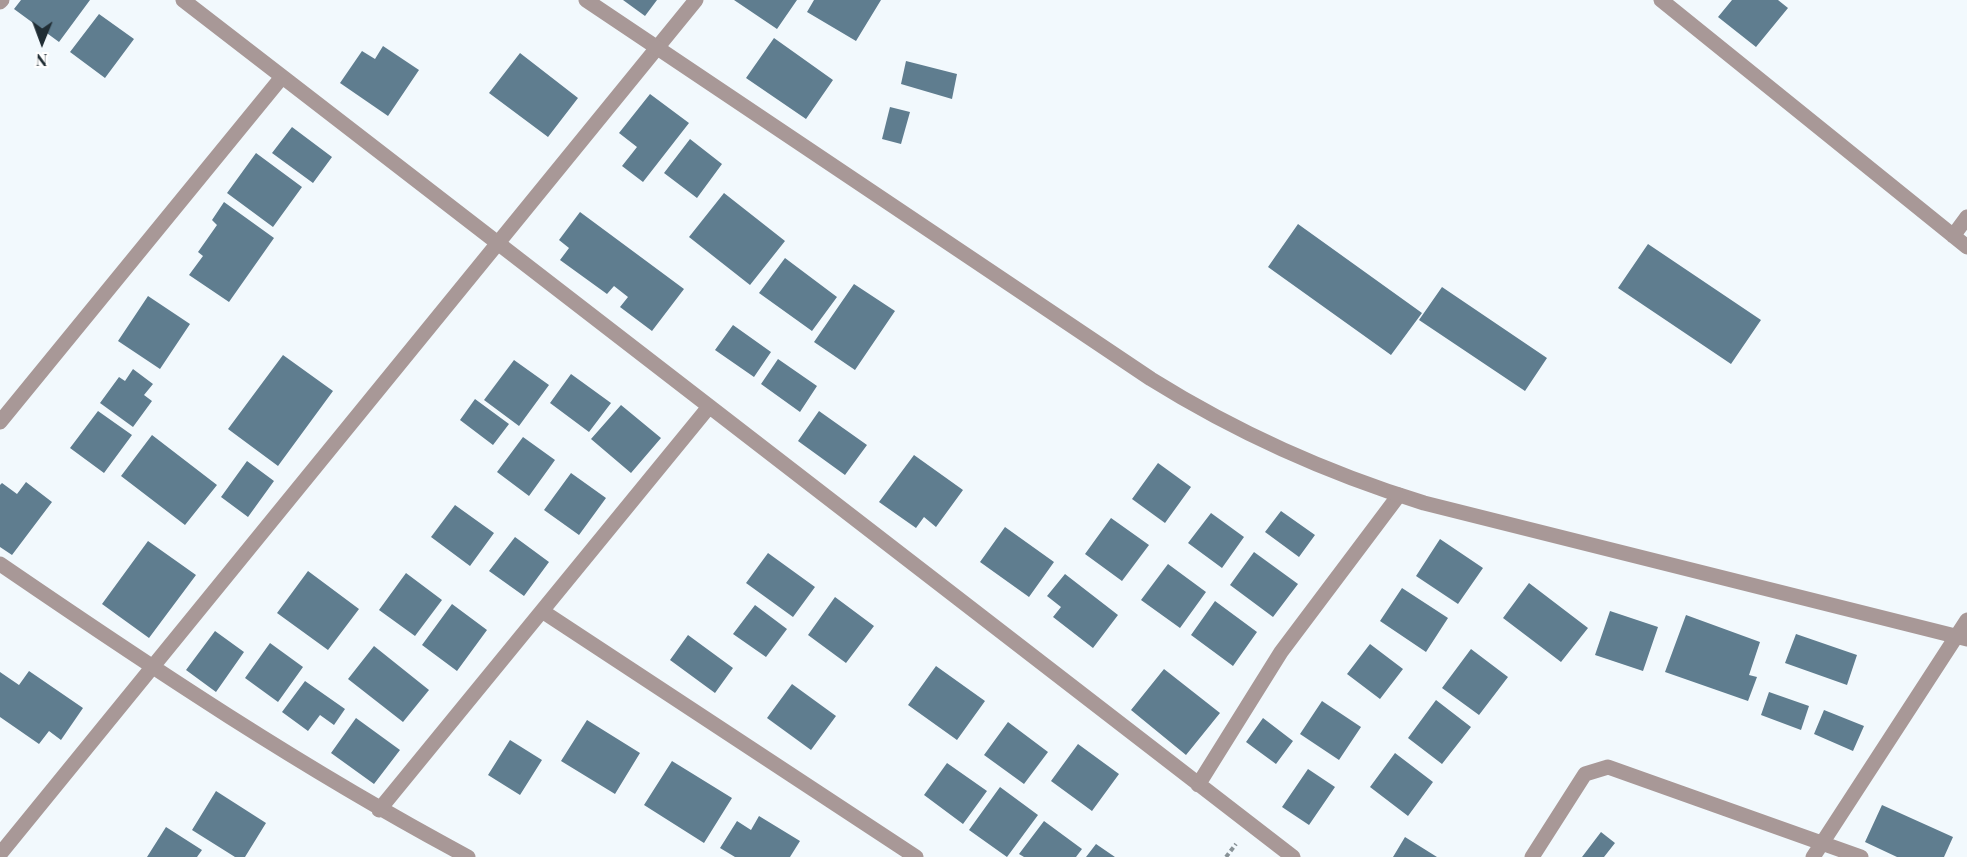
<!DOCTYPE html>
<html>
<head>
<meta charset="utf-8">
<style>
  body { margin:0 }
  #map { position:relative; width:1967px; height:857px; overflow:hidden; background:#f2f9fd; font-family:"Playfair Display",serif }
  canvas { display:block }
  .north { position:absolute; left:12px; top:12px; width:60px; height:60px; -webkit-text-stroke:4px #fff; paint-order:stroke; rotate:181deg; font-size:16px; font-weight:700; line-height:24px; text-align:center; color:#202d34 }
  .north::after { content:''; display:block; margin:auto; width:21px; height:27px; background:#202d34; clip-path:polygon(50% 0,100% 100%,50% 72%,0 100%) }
</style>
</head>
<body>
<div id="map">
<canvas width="1967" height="857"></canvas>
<div class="north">N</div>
</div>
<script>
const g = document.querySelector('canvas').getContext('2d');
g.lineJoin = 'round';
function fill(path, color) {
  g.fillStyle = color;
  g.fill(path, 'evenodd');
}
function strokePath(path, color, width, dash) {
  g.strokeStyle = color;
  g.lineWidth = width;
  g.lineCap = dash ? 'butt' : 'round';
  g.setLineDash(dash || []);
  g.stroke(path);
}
const building = new Path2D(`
  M 21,0 L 90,0 L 59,42 L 14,9 Z
  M 623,0 L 657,0 L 645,16 Z
  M 734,0 L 797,0 L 777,29 Z
  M 814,0 L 881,0 L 856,41 L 807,12 Z
  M 1732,0 L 1778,0 L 1788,8 L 1756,47 L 1718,17 Z
  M 99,14 L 134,39 L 105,78 L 70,52 Z
  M 774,38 L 833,80 L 806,119 L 746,78 Z
  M 383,46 L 419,70 L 388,116 L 340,83 L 362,51 L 375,59 Z
  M 520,53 L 578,98 L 548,137 L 489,93 Z
  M 906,61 L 957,74 L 952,99 L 901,84 Z
  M 650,94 L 689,123 L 643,182 L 622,166 L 637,147 L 619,133 Z
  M 890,107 L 910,112 L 901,144 L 882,139 Z
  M 292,127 L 332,157 L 313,183 L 272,153 Z
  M 690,139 L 722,164 L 697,198 L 664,173 Z
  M 256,153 L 302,187 L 273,227 L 227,193 Z
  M 724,193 L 785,241 L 750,285 L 689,237 Z
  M 224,202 L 274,238 L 229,302 L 189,275 L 203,256 L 198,252 L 217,225 L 212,220 Z
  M 580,212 L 684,289 L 652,331 L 620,307 L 628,297 L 614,286 L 607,294 L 560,260 L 569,248 L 559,240 Z
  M 1298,224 L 1422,313 L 1391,355 L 1268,267 Z
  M 1648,244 L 1761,320 L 1731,364 L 1618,288 Z
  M 785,258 L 837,297 L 812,331 L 759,293 Z
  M 854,284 L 895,311 L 855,370 L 814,342 Z
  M 1442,287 L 1547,358 L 1525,391 L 1419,320 Z
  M 148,296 L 190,324 L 160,369 L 118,341 Z
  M 733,325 L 771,352 L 754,377 L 715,350 Z
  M 283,355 L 333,391 L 278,466 L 228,429 Z
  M 778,359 L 817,386 L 800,412 L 761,384 Z
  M 514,360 L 549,385 L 519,426 L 484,400 Z
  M 133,369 L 153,384 L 144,395 L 152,401 L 133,427 L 100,403 L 119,377 L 125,381 Z
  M 571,374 L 611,403 L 589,432 L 550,403 Z
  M 475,399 L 509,424 L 493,445 L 460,420 Z
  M 621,405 L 661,438 L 631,473 L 591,439 Z
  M 98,411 L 132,435 L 104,473 L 70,448 Z
  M 819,411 L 867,445 L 845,475 L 798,441 Z
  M 152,435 L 217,485 L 185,525 L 121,476 Z
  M 523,437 L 555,460 L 529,496 L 497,472 Z
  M 914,455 L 963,490 L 936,527 L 924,517 L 916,528 L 879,502 Z
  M 247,461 L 274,481 L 248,517 L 221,497 Z
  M 1158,463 L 1191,487 L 1165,523 L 1132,499 Z
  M 571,473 L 606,498 L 579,535 L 544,510 Z
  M 26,482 L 52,502 L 12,555 L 0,547 L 0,485 L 2,483 L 17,494 Z
  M 455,505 L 494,533 L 470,566 L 431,537 Z
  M 1281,511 L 1315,535 L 1299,557 L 1265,532 Z
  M 1211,513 L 1244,537 L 1222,568 L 1188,543 Z
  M 1111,518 L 1149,545 L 1122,581 L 1085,554 Z
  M 1005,527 L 1054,562 L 1029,597 L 980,562 Z
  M 515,537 L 549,562 L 524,596 L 489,571 Z
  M 1440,539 L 1483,568 L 1458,604 L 1416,576 Z
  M 148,541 L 196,575 L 149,638 L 102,604 Z
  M 1254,552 L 1298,584 L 1273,617 L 1230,585 Z
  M 768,553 L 815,587 L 793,617 L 746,583 Z
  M 1168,564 L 1206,592 L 1180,628 L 1141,600 Z
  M 308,571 L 359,609 L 328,650 L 277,613 Z
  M 406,573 L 442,600 L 415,636 L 379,610 Z
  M 1065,574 L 1118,615 L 1093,648 L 1053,617 L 1061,607 L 1047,596 Z
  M 1529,583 L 1588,628 L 1561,662 L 1503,618 Z
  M 1402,588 L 1448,618 L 1426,652 L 1380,621 Z
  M 835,597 L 874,626 L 846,663 L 808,635 Z
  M 1215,601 L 1257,632 L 1233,666 L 1191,635 Z
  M 452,604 L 487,630 L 457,671 L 422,645 Z
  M 755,605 L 787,629 L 766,657 L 733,634 Z
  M 1610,611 L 1658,627 L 1643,671 L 1595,655 Z
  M 1686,615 L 1760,642 L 1749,675 L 1757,677 L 1748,701 L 1665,672 Z
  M 215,631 L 244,652 L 216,692 L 186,670 Z
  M 1796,634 L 1857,655 L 1847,685 L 1785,663 Z
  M 688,635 L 733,668 L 715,693 L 670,660 Z
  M 270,643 L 303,667 L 278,702 L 245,678 Z
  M 1370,644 L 1403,669 L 1380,699 L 1347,674 Z
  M 374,646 L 429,690 L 403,722 L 348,679 Z
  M 1471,649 L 1508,677 L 1479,715 L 1442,688 Z
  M 936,666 L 985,701 L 957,740 L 908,705 Z
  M 1164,669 L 1220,713 L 1186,755 L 1131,710 Z
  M 29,671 L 83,708 L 61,740 L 49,731 L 39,744 L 0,717 L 0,672 L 19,685 Z
  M 305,681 L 345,709 L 334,725 L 320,715 L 308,731 L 282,712 Z
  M 792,684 L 836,716 L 811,750 L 767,718 Z
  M 1769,692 L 1809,706 L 1801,730 L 1761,715 Z
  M 1436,700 L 1471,727 L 1442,764 L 1408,738 Z
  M 1322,701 L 1361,727 L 1339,760 L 1300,734 Z
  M 1824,710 L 1864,726 L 1853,751 L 1814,734 Z
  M 356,718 L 400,750 L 374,784 L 331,753 Z
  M 1263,718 L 1293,741 L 1276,764 L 1246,742 Z
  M 587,720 L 640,753 L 615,794 L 561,761 Z
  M 1008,722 L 1048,752 L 1024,784 L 984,755 Z
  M 510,740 L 542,760 L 520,795 L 488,775 Z
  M 1078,744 L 1119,774 L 1092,811 L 1051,781 Z
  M 1395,753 L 1433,782 L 1408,816 L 1370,787 Z
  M 672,761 L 732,798 L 704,843 L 644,805 Z
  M 947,763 L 987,791 L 963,824 L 924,795 Z
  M 1308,769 L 1335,787 L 1309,825 L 1282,807 Z
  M 1000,787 L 1038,815 L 1007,857 L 969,830 Z
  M 216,791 L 266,823 L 245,857 L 235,857 L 192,830 Z
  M 1882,805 L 1953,837 L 1944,857 L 1897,857 L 1865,842 Z
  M 759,816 L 800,841 L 790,857 L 735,857 L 720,848 L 737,821 L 751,830 Z
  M 1044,821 L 1082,849 L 1076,857 L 1024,857 L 1019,854 Z
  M 166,827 L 202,850 L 197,857 L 147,857 Z
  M 1601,832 L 1615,843 L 1604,857 L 1582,857 Z
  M 1405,837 L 1437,857 L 1393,857 Z
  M 1096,844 L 1115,857 L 1086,857 Z`);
const path = new Path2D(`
  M 1226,857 L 1236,844`);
const minor = new Path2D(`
  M 183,0 L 1293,857
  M 1661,0 L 1967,247
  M 0,2 L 2,0
  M 1953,236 L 1967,217
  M 0,422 L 282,77
  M 0,564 C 152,668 305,770 468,857
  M 542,611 L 916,857
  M 1198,785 L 1281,652 L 1399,495
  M 379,810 L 708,408
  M 0,854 L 696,0
  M 1532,857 L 1585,774 L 1608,767 L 1861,857
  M 1813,857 L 1967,620`);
const tertiary = new Path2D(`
  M 586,0 L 1151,379 C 1236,432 1327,473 1424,503 L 1967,639`);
fill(building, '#5f7d8f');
strokePath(path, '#889297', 4, [4.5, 3]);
strokePath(minor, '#a89897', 15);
strokePath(tertiary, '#a89897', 15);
</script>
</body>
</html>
